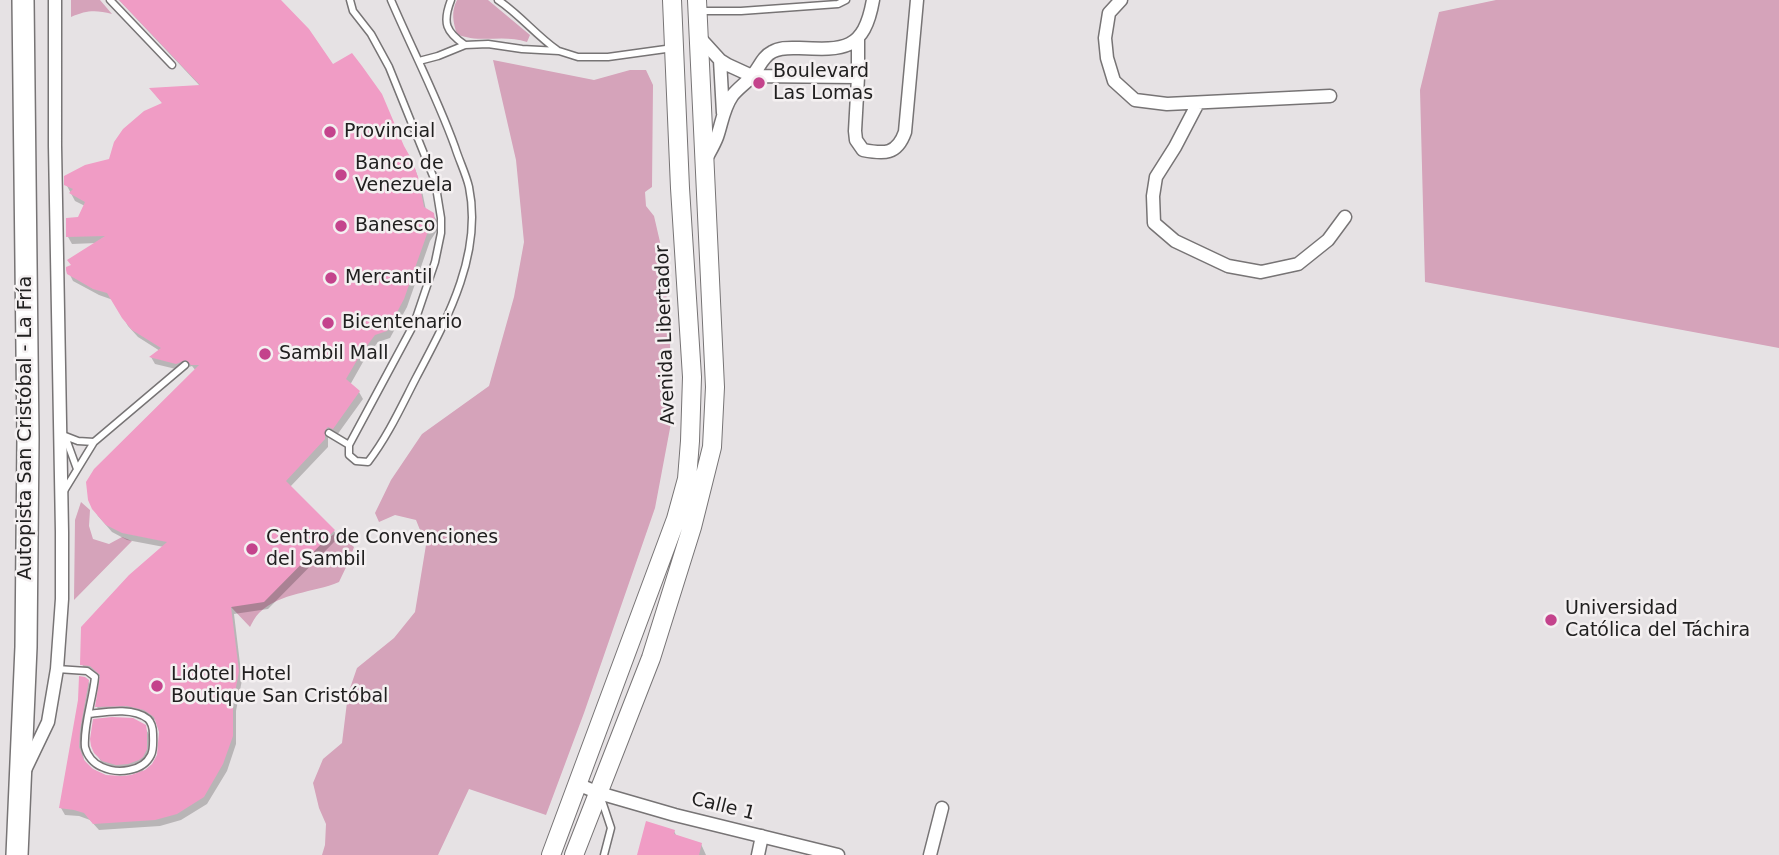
<!DOCTYPE html>
<html>
<head>
<meta charset="utf-8">
<style>
  body { margin:0 }
  canvas { display:block; background:#e6e2e4 }
</style>
</head>
<body>
<canvas width="1779" height="855"></canvas>
<script>
const g = document.querySelector('canvas').getContext('2d');
g.lineJoin = 'round';
function fill(path, color) {
  g.fillStyle = color;
  g.fill(path, 'evenodd');
}
function strokePath(path, color, width, dash) {
  g.strokeStyle = color;
  g.lineWidth = width;
  g.lineCap = dash ? 'butt' : 'round';
  g.setLineDash(dash || []);
  g.stroke(path);
}
function label(font, color, halo, rows, align = 'center') {
  g.font = font + ' "DejaVu Sans",sans-serif';
  g.lineWidth = 5;
  g.setLineDash([]);
  g.textBaseline = 'middle';
  g.strokeStyle = halo;
  g.fillStyle = color;
  for (const [text, x, y, turn = 0] of rows) {
    g.save();
    g.translate(x, y);
    g.rotate((+turn || 0) * Math.PI / 180);
    g.textAlign = isNaN(turn) ? turn : align;
    if (halo) g.strokeText(text, 0, 0);
    g.fillText(text, 0, 0);
    g.restore();
  }
}
const green = new Path2D(`
  M 71,0 L 100,0 L 112,14 C 96,10 87,10 71,17 Z
  M 457,0 L 488,0 L 530,35 L 527,42 C 504,34 478,44 457,34 C 453,23 451,11 457,0 Z
  M 1496,0 L 1779,0 L 1779,348 L 1425,282 L 1420,90 L 1439,12 Z
  M 493,60 L 594,80 L 630,70 L 646,70 L 653,85 L 652,187 L 645,192 L 646,206 L 654,216 L 663,255 L 670,336 L 671,423 L 655,508 L 584,713 L 546,815 L 469,789 L 438,855 L 322,855 L 325,845 L 326,824 L 319,808 L 313,783 L 323,759 L 342,743 L 348,694 L 357,668 L 394,638 L 415,612 L 426,545 L 416,520 L 395,515 L 379,522 L 375,513 L 391,480 L 422,434 L 489,386 L 514,297 L 524,242 L 516,160 Z
  M 81,502 L 90,510 L 89,526 L 93,539 L 109,544 L 122,537 L 132,541 L 74,600 L 75,520 Z
  M 337,532 L 354,547 L 349,561 L 339,582 C 313,593 281,592 259,613 C 255,617 252,623 250,627 L 231,607 Z`);
const shadow = new Path2D(`
  M 119,0 L 278,0 L 407,155 L 415,169 L 421,186 L 426,210 L 433,215 L 438,222 L 438,229 L 430,241 L 407,307 L 390,338 L 378,342 L 363,362 L 350,385 L 359,392 L 363,399 L 337,435 L 333,434 L 328,437 L 328,447 L 290,487 L 334,531 L 338,538 L 268,609 L 234,614 L 242,680 L 236,711 L 236,744 L 227,771 L 207,804 L 181,820 L 160,826 L 99,830 L 90,820 L 79,816 L 65,815 L 61,808 L 88,681 L 92,688 L 82,747 L 84,760 L 89,767 L 107,777 L 131,777 L 140,774 L 152,766 L 158,758 L 160,726 L 157,721 L 149,717 L 133,713 L 101,714 L 97,707 L 102,678 L 95,673 L 86,672 L 82,664 L 164,547 L 127,540 L 112,532 L 98,516 L 93,508 L 196,371 L 192,366 L 180,370 L 155,364 L 151,357 L 160,351 L 138,337 L 128,326 L 113,300 L 99,295 L 73,281 L 69,273 L 97,243 L 72,244 L 68,237 L 85,206 L 75,201 L 66,184 L 111,161 L 163,104 L 152,90 L 200,86 Z
  M 144,726 L 150,736 L 152,752 L 150,762 L 141,773 L 122,773 L 103,765 L 92,746 Z
  M 674,831 L 677,837 L 701,844 L 706,855 L 638,855 Z`);
const building = new Path2D(`
  M 119,0 L 281,0 L 309,29 L 333,64 L 352,53 L 362,66 L 382,94 L 404,146 L 412,160 L 418,177 L 424,207 L 434,213 L 435,221 L 427,234 L 404,299 L 387,331 L 375,335 L 360,355 L 346,379 L 360,391 L 333,429 L 328,427 L 325,430 L 325,439 L 286,481 L 335,530 L 264,602 L 231,607 L 239,671 L 233,703 L 233,736 L 223,764 L 204,797 L 177,814 L 155,820 L 93,824 L 84,813 L 74,810 L 59,808 L 78,700 L 79,676 L 85,677 L 89,680 L 80,730 L 79,747 L 84,760 L 93,769 L 106,775 L 122,776 L 131,775 L 145,770 L 152,764 L 157,755 L 159,732 L 154,717 L 144,710 L 127,706 L 95,707 L 100,675 L 90,666 L 80,665 L 81,627 L 129,575 L 167,542 L 122,533 L 106,525 L 92,509 L 88,500 L 86,482 L 94,469 L 199,365 L 191,365 L 186,360 L 176,364 L 149,357 L 161,348 L 132,330 L 122,318 L 107,293 L 93,289 L 74,278 L 67,274 L 66,270 L 66,267 L 71,265 L 67,260 L 105,236 L 66,237 L 66,218 L 78,217 L 85,202 L 69,193 L 73,189 L 64,185 L 64,176 L 85,165 L 109,159 L 114,142 L 123,129 L 144,111 L 162,103 L 149,88 L 200,85 Z
  M 112,717 L 133,718 L 146,725 L 147,732 L 147,749 L 143,757 L 139,760 L 128,764 L 116,765 L 102,761 L 94,753 L 91,746 L 90,739 L 93,719 Z
  M 646,821 L 675,830 L 674,834 L 702,843 L 699,855 L 637,855 Z`);
const service = new Path2D(`
  M 110,0 L 172,65
  M 350,0 L 353,11 L 371,34 L 389,67 L 435,181 L 441,218 L 441,233 L 435,262 L 414,324 L 349,445 L 349,455 L 356,461 L 368,462 C 388,436 401,407 416,378 C 446,321 483,255 469,187 C 466,174 459,160 455,147 C 437,97 412,49 391,0
  M 451,0 C 442,23 446,32 465,45
  M 498,0 C 519,14 536,35 557,50
  M 700,11 L 741,11 L 838,4 L 846,0
  M 419,61 L 438,56 L 465,45 L 488,44 L 522,49 L 559,51 L 578,57 L 608,57 L 673,48
  M 329,433 L 349,445
  M 60,434 L 78,441 L 94,442 L 185,365
  M 65,436 L 77,469
  M 64,491 L 94,442
  M 57,669 L 87,671 L 95,677 C 93,699 83,726 85,747 C 87,756 94,764 102,767 C 117,774 143,772 151,755 C 154,749 153,740 153,734 C 153,728 152,723 148,719 C 133,707 106,712 89,714
  M 601,798 L 611,828 L 604,855`);
const minor = new Path2D(`
  M 1121,0 L 1109,13 L 1105,38 L 1107,58 L 1114,81 L 1135,100 L 1167,104 L 1330,96
  M 700,38 L 720,60 L 728,65 L 752,76 L 858,77 L 855,131 L 856,140 L 863,150 C 884,154 897,155 905,132 L 917,0
  M 720,60 L 723,113
  M 858,77 L 858,38
  M 1198,103 L 1175,147 L 1156,177 L 1153,196 L 1154,223 L 1175,241 L 1228,266 L 1261,272 L 1298,264 L 1328,240 L 1345,217
  M 705,161 C 709,153 714,145 717,137 C 722,123 723,109 732,96 C 737,89 745,84 751,77 C 759,69 762,57 772,52 C 780,47 790,48 799,48 C 844,50 864,51 873,0
  M 25,770 L 48,722 L 57,669 L 62,599 L 62,532 L 55,146 L 55,0
  M 577,784 L 599,793 L 675,815 L 838,855
  M 758,855 L 762,836
  M 930,855 L 942,808`);
const secondary = new Path2D(`
  M 551,855 L 676,519 L 687,479 L 690,441 L 692,377 L 680,188 L 672,0
  M 574,855 L 651,658 L 692,527 L 712,447 L 715,387 L 697,0`);
const motorway = new Path2D(`
  M 17,855 L 26,647 L 28,438 L 23,0`);
const markers = [
  [759,83,7,"#c4438c"],
  [330,132,7,"#c4438c"],
  [341,175,7,"#c4438c"],
  [341,226,7,"#c4438c"],
  [331,278,7,"#c4438c"],
  [328,323,7,"#c4438c"],
  [265,354,7,"#c4438c"],
  [252,549,7,"#c4438c"],
  [1551,620,7,"#c4438c"],
  [157,686,7,"#c4438c"]
];
const poiNames = [
  ["Boulevard",773,72],
  ["Las Lomas",773,94],
  ["Provincial",344,132],
  ["Banco de",355,164],
  ["Venezuela",355,186],
  ["Banesco",355,226],
  ["Mercantil",345,278],
  ["Bicentenario",342,323],
  ["Sambil Mall",279,354],
  ["Centro de Convenciones",266,538],
  ["del Sambil",266,560],
  ["Universidad",1565,609],
  ["Católica del Táchira",1565,631],
  ["Lidotel Hotel",171,675],
  ["Boutique San Cristóbal",171,697]
];
const streetNames = [
  ["Avenida Libertador",666,335,-92],
  ["Autopista San Cristóbal - La Fría",26,428,-90],
  ["Calle 1",723,807,14]
];
fill(green, '#d5a3ba');
fill(shadow, '#0003');
fill(building, '#f09cc5');
strokePath(service, '#777475', 9);
strokePath(minor, '#777475', 15);
strokePath(secondary, '#777475', 20);
strokePath(motorway, '#777475', 24);
strokePath(service, '#fff', 6);
strokePath(minor, '#fff', 12);
strokePath(secondary, '#fff', 18);
strokePath(motorway, '#fff', 21);
for (const [x, y, r, color] of markers) {
  const dot = new Path2D();
  dot.arc(x, y, r, 0, 2 * Math.PI);
  g.fillStyle = color;
  g.fill(dot);
  strokePath(dot, '#f4f0f1', 2.5);
}
label('19px', '#212020', '#f4f0f1', poiNames, 'left');
label('19px', '#212020', '#f4f0f1', streetNames);
</script>
</body>
</html>
